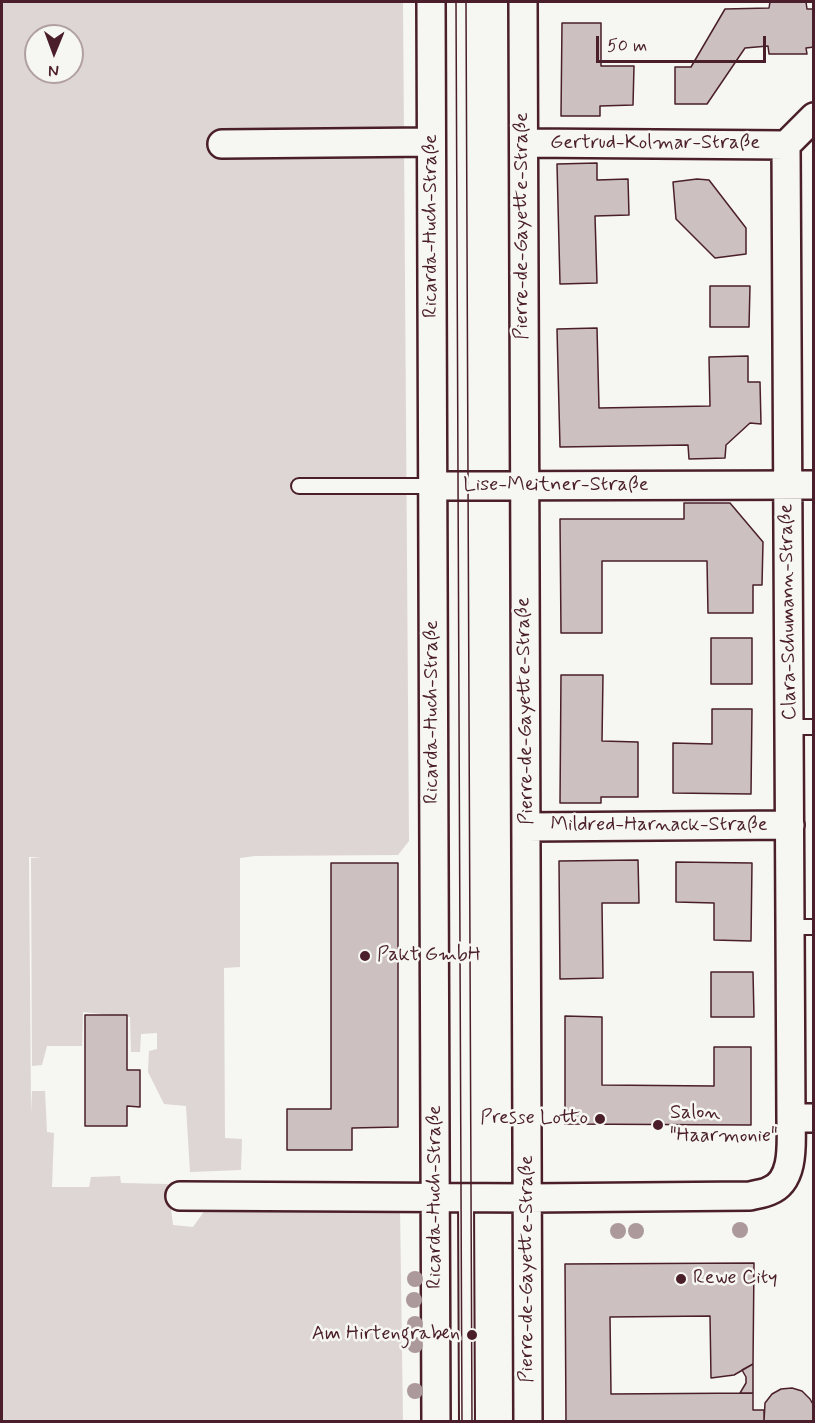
<!DOCTYPE html>
<html>
<head>
<meta charset="utf-8">
<style>
  body { margin:0 }
  #map { position:relative; width:815px; height:1423px; overflow:hidden; background:#f6f6f2; font-family:Mynerve,sans-serif }
  canvas { display:block }
  .frame { position:absolute; inset:0; border:3px solid #4a1f2b; pointer-events:none }
  .north { position:absolute; left:24px; top:24px; width:60px; height:60px; box-sizing:border-box; background:#f6f6f2; border:2px solid #b1a0a2; border-radius:50%; rotate:181deg; font-size:16px; font-weight:700; line-height:24px; text-align:center; color:#4a1f2b }
  .north::after { content:''; display:block; margin:auto; width:21px; height:27px; background:#4a1f2b; clip-path:polygon(50% 0,100% 100%,50% 72%,0 100%) }
  .scale { position:absolute; left:596px; top:36px; width:170px; height:27px; box-sizing:border-box; border:3px solid #4a1f2b; border-top:0; padding-left:8px; font-size:18px; line-height:21px; white-space:nowrap; color:#4a1f2b; -webkit-text-stroke:4px #f6f6f2; paint-order:stroke }
</style>
</head>
<body>
<div id="map">
<canvas width="815" height="1423"></canvas>
<div class="frame"></div>
<div class="north">N</div>
<div class="scale">50 m</div>
</div>
<script>
const g = document.querySelector('canvas').getContext('2d');
g.lineJoin = 'round';
function fill(path, color) {
  g.fillStyle = color;
  g.fill(path, 'evenodd');
}
function strokePath(path, color, width, dash) {
  g.strokeStyle = color;
  g.lineWidth = width;
  g.lineCap = dash ? 'butt' : 'round';
  g.setLineDash(dash || []);
  g.stroke(path);
}
function label(font, color, halo, rows, align = 'center') {
  g.font = font + ' Mynerve,sans-serif';
  g.lineWidth = 5;
  g.setLineDash([]);
  g.textBaseline = 'middle';
  g.strokeStyle = halo;
  g.fillStyle = color;
  for (const [text, x, y, turn = 0] of rows) {
    g.save();
    g.translate(x, y);
    g.rotate((+turn || 0) * Math.PI / 180);
    g.textAlign = isNaN(turn) ? turn : align;
    if (halo) g.strokeText(text, 0, 0);
    g.fillText(text, 0, 0);
    g.restore();
  }
}
const green = new Path2D(`
  M 2,2 L 403,2 L 409,841 L 398,855 L 255,856 L 240,858 L 240,967 L 224,968 L 225,1138 L 242,1139 L 241,1170 L 190,1172 L 186,1106 L 164,1104 L 148,1072 L 149,1051 L 157,1049 L 157,1033 L 141,1034 L 140,1052 L 131,1052 L 130,1017 L 83,1012 L 82,1046 L 47,1046 L 42,1065 L 32,1066 L 31,858 L 42,857 L 29,857 L 31,1113 L 32,1091 L 45,1091 L 47,1132 L 54,1133 L 52,1187 L 89,1187 L 91,1177 L 120,1176 L 121,1183 L 168,1184 L 173,1225 L 193,1227 L 205,1210 L 400,1208 L 403,1421 L 2,1422 ZM 36,36 L 72,36 L 72,72 L 36,72 Z`);
const building = new Path2D(`
  M 770,2 L 806,2 L 807,9 L 814,9 L 814,47 L 806,48 L 807,54 L 769,54 L 768,46 L 745,48 L 707,104 L 675,104 L 675,67 L 691,67 L 725,9 L 769,8 Z
  M 562,23 L 601,23 L 601,66 L 634,66 L 633,105 L 600,106 L 600,116 L 561,116 Z
  M 597,163 L 597,180 L 628,179 L 629,215 L 595,216 L 597,283 L 560,284 L 557,164 Z
  M 697,179 L 709,180 L 746,228 L 746,254 L 715,258 L 676,219 L 673,182 Z
  M 710,286 L 750,286 L 749,327 L 710,327 Z
  M 597,328 L 599,408 L 710,406 L 709,357 L 748,356 L 748,382 L 760,382 L 761,424 L 750,423 L 726,445 L 725,458 L 689,459 L 688,445 L 560,447 L 557,329 Z
  M 684,503 L 730,503 L 763,542 L 762,585 L 753,585 L 753,613 L 708,613 L 707,561 L 602,561 L 602,633 L 561,633 L 560,519 L 684,519 Z
  M 711,638 L 752,638 L 752,684 L 711,684 Z
  M 561,675 L 603,675 L 602,741 L 638,742 L 638,797 L 601,797 L 601,803 L 560,803 Z
  M 712,709 L 752,709 L 751,794 L 673,793 L 673,743 L 712,744 Z
  M 638,860 L 639,903 L 602,903 L 603,978 L 560,979 L 559,861 Z
  M 676,862 L 752,863 L 751,941 L 714,940 L 714,903 L 676,902 Z
  M 331,863 L 398,863 L 398,1127 L 352,1128 L 352,1150 L 287,1150 L 287,1109 L 331,1109 Z
  M 711,972 L 753,972 L 754,1017 L 711,1017 Z
  M 85,1015 L 127,1015 L 127,1070 L 140,1070 L 140,1107 L 127,1106 L 127,1126 L 85,1126 Z
  M 565,1016 L 602,1017 L 602,1085 L 714,1086 L 714,1047 L 751,1047 L 751,1125 L 565,1124 Z
  M 754,1263 L 753,1364 L 734,1375 L 711,1378 L 710,1316 L 610,1317 L 611,1394 L 753,1393 L 753,1410 L 764,1410 L 764,1422 L 566,1422 L 565,1264 Z
  M 753,1364 L 753,1393 L 740,1393 L 746,1383 L 746,1377 L 742,1370 Z
  M 792,1388 L 802,1391 L 810,1399 L 814,1406 L 813,1422 L 764,1422 L 765,1403 L 772,1394 L 781,1389 Z`);
const lane = new Path2D(`
  M 299,486 L 432,486
  M 790,727 L 814,727
  M 791,927 L 814,927
  M 466,1198 L 467,1422`);
const street = new Path2D(`
  M 431,2 L 436,1422
  M 523,2 L 528,1422
  M 524,143 L 786,145
  M 222,144 L 431,142
  M 432,486 L 814,485
  M 527,827 L 790,825
  M 791,1118 L 786,145 L 814,117
  M 180,1196 L 529,1198 L 750,1196 C 756,1194 763,1194 769,1191 C 796,1181 791,1140 791,1118 L 814,1118`);
const tram = new Path2D(`
  M 456,2 L 462,1422
  M 466,2 L 472,1422`);
const trees = [
  [740,1230],
  [618,1231],
  [636,1231],
  [415,1279],
  [414,1300],
  [415,1324],
  [415,1345],
  [415,1391]
];
const markers = [
  [365,956,6,"#4a1f2b"],
  [600,1119,6,"#4a1f2b"],
  [658,1125,6,"#4a1f2b"],
  [681,1279,6,"#4a1f2b"],
  [472,1335,6,"#4a1f2b"]
];
const streetNames = [
  ["Gertrud-Kolmar-Straße",655,144],
  ["Ricarda-Huch-Straße",432,226,-90],
  ["Pierre-de-Gayette-Straße",523,226,-90],
  ["Lise-Meitner-Straße",556,486],
  ["Clara-Schumann-Straße",789,612,-91],
  ["Pierre-de-Gayette-Straße",526,711,-91],
  ["Ricarda-Huch-Straße",433,712,-90],
  ["Mildred-Harnack-Straße",659,826],
  ["Ricarda-Huch-Straße",436,1197,-90],
  ["Pierre-de-Gayette-Straße",528,1269,-90]
];
const poiNames = [
  ["Pakt GmbH",377,956],
  ["Salon",670,1114],
  ["\"Haarmonie\"",670,1137],
  ["Presse Lotto",588,1119,"right"],
  ["Rewe City",693,1279],
  ["Am Hirtengraben",460,1335,"right"]
];
fill(green, '#ddd6d5');
fill(building, '#ccc1c0');
strokePath(building, '#4a1f2b', 1.5);
strokePath(lane, '#4a1f2b', 18);
strokePath(street, '#4a1f2b', 32);
strokePath(lane, '#f6f6f2', 14);
strokePath(street, '#f6f6f2', 27);
strokePath(tram, '#4a1f2b', 1.5);
g.fillStyle = '#ac999c';
for (const [x, y] of trees) {
  g.beginPath();
  g.arc(x, y, 8, 0, 2 * Math.PI);
  g.fill();
}
for (const [x, y, r, color] of markers) {
  const dot = new Path2D();
  dot.arc(x, y, r, 0, 2 * Math.PI);
  g.fillStyle = color;
  g.fill(dot);
  strokePath(dot, '#f6f6f2', 2);
}
label('20px', '#4a1f2b', '#f6f6f2', streetNames);
label('20px', '#4a1f2b', '#f6f6f2', poiNames, 'left');
</script>
</body>
</html>
